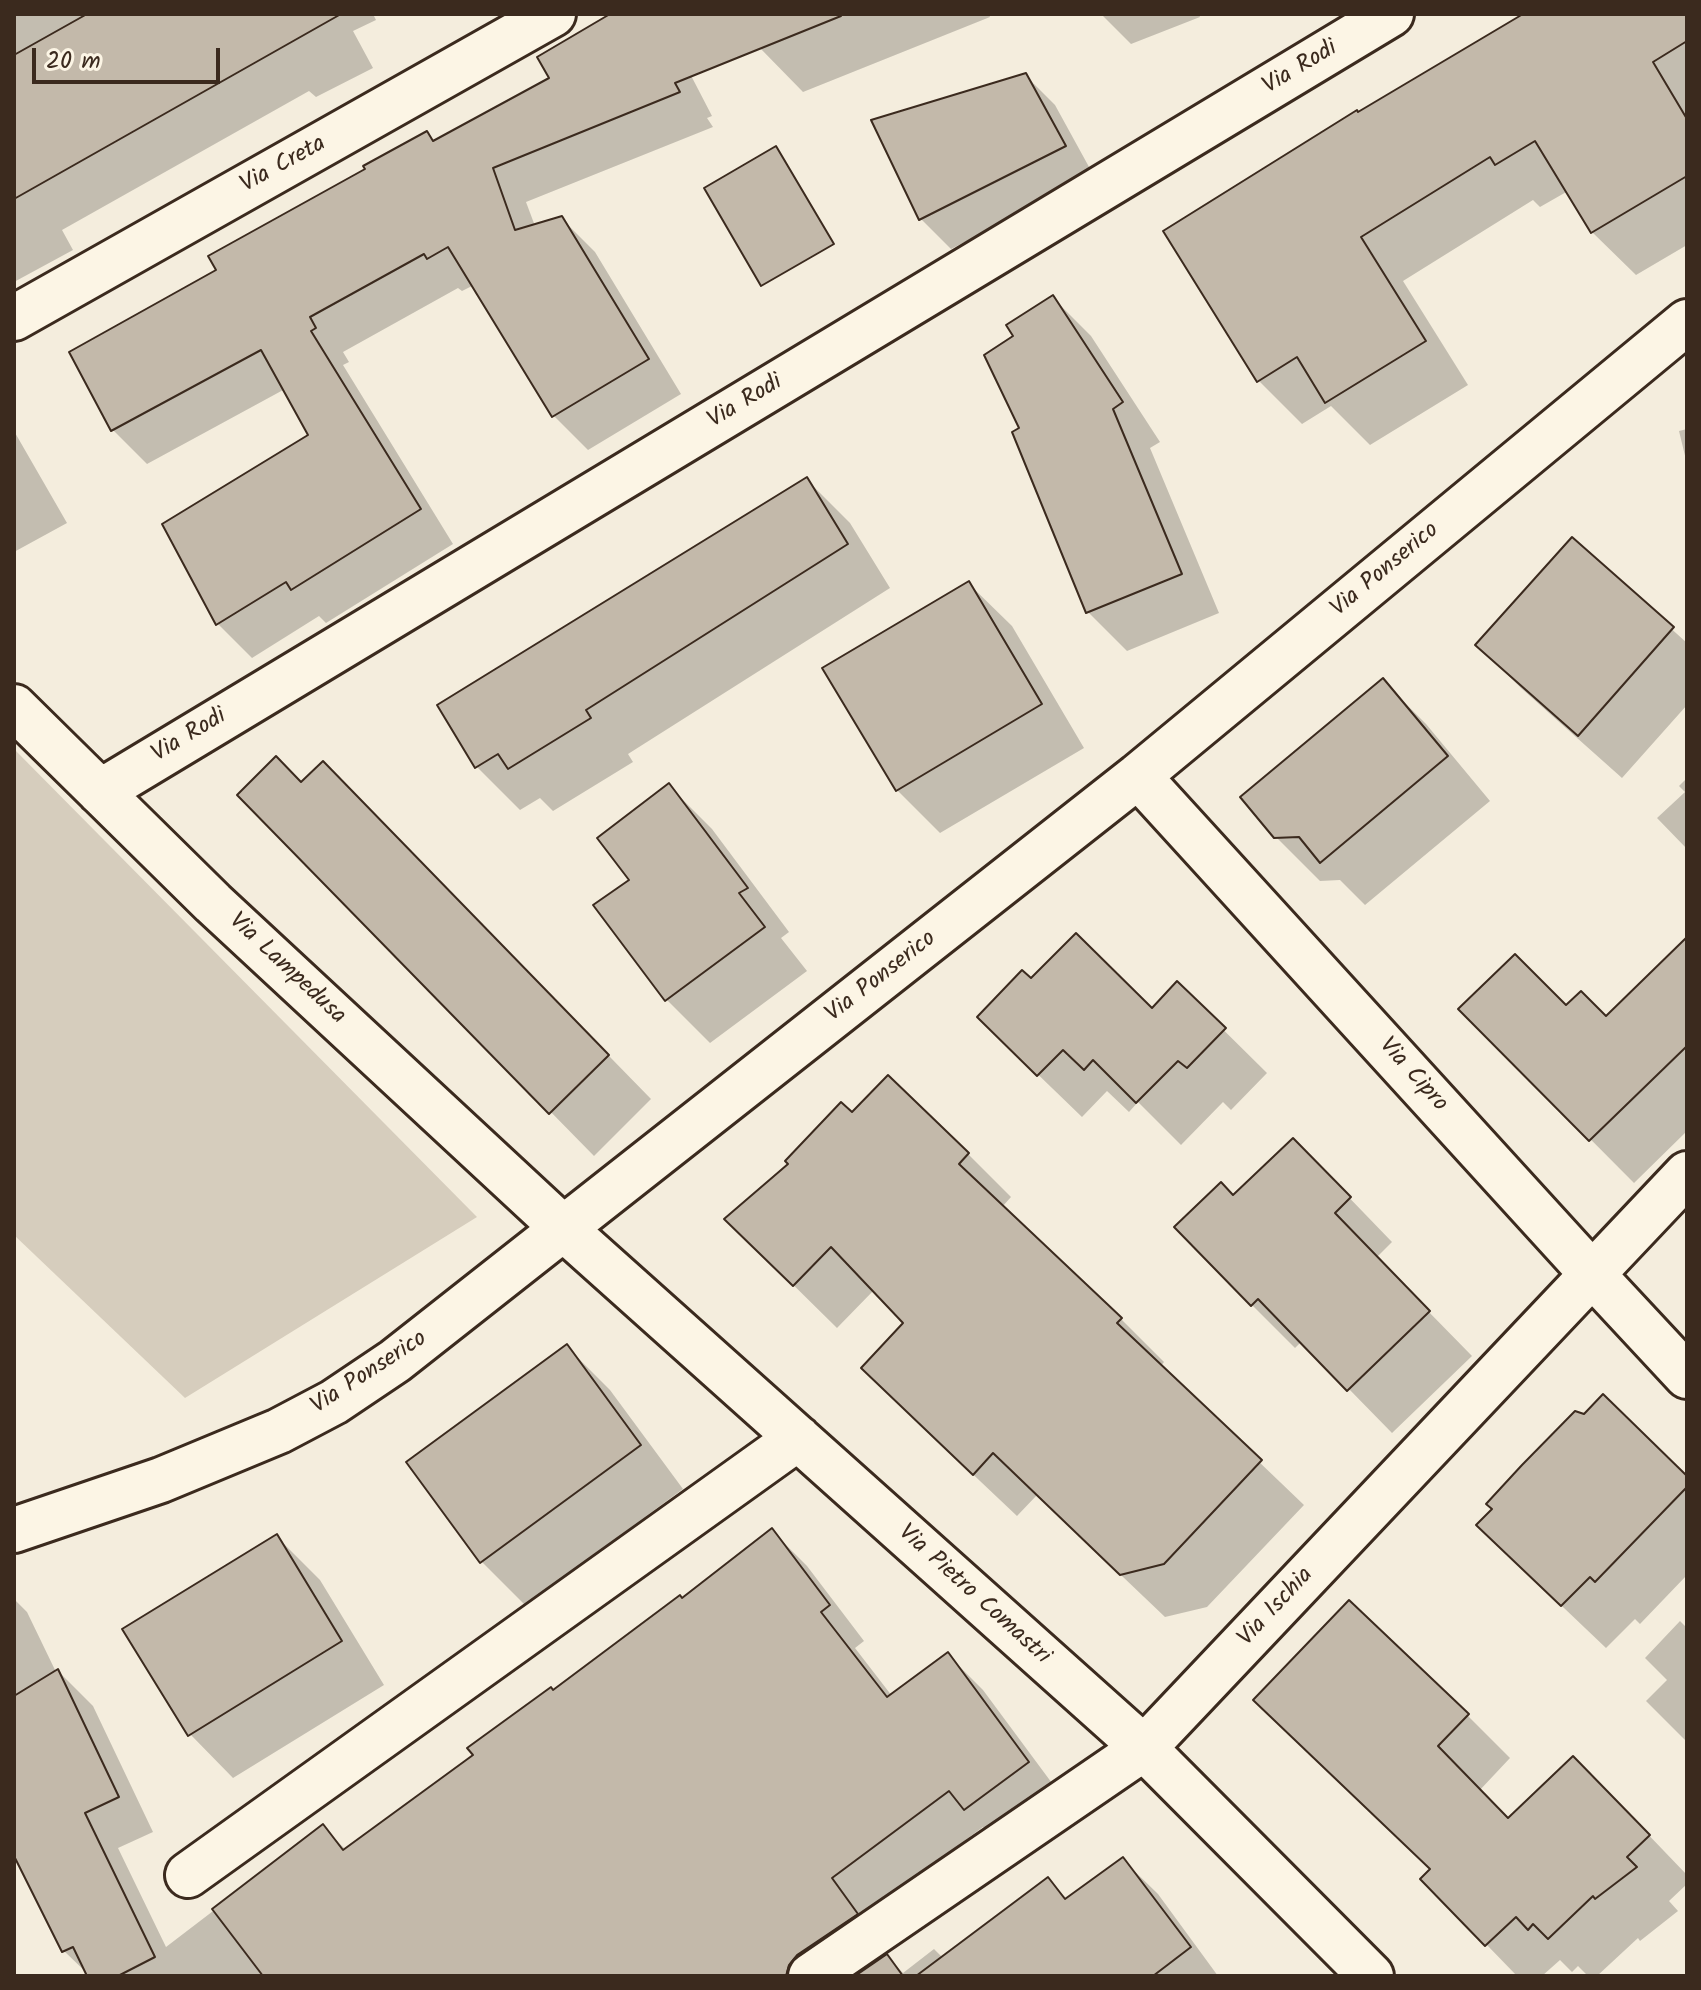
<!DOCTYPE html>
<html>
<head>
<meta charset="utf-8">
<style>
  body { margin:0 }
  #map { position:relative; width:1701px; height:1990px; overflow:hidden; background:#f4eddd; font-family:Kalam,sans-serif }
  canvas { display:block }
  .frame { position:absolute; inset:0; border:16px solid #3b2a1e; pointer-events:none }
  .scale { position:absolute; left:32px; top:48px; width:188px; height:36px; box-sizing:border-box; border:4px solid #3b2a1e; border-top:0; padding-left:10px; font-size:24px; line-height:28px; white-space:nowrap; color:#3b2a1e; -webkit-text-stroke:6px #fcf5e5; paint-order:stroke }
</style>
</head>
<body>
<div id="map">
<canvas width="1701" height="1990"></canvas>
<div class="frame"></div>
<div class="scale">20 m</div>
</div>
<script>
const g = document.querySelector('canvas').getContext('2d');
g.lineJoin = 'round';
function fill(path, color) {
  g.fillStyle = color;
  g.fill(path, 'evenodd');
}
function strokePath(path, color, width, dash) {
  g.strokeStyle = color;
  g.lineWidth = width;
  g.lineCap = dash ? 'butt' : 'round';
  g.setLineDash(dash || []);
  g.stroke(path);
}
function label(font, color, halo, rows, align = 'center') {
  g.font = font + ' Kalam,sans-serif';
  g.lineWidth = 6;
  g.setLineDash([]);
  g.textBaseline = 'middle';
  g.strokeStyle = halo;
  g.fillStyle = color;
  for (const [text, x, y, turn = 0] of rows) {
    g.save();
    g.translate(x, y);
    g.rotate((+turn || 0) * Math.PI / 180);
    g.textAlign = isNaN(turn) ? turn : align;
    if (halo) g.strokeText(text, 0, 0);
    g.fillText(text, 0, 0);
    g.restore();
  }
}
const green = new Path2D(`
  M 14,749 L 477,1217 L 185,1398 L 14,1235 Z`);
const shadow = new Path2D(`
  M 14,14 L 373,14 L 376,20 L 353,31 L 373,68 L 316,97 L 309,91 L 62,230 L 73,250 L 14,282 Z
  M 614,14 L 649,14 L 670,35 L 712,116 L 707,118 L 713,127 L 526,202 L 535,226 L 561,218 L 595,252 L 681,394 L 588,450 L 554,416 L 474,285 L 462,291 L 458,288 L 343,352 L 349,362 L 343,365 L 453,544 L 326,623 L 319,616 L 252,658 L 218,624 L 310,435 L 285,389 L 147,464 L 113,430 L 219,271 L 367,170 L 427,133 L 435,142 L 552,79 Z
  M 746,14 L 989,14 L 990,17 L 803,92 L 760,48 Z
  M 1101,14 L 1199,14 L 1200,17 L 1131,44 Z
  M 1526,14 L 1687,14 L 1687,245 L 1636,275 L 1592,232 L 1568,191 L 1540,207 L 1533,200 L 1403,281 L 1468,385 L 1370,445 L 1331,406 L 1302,424 L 1258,380 L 1165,232 Z
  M 1025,75 L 1055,105 L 1094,176 L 951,249 L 921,219 Z
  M 1052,297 L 1091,336 L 1160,442 L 1150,448 L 1219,613 L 1127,651 L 1088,612 L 1016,336 Z
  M 1687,429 L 1687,464 L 1679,431 Z
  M 14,431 L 67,523 L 14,552 Z
  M 807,480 L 850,523 L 890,588 L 628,754 L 633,762 L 553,811 L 540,798 L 520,810 L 477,767 L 440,706 Z
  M 1572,539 L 1687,643 L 1687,705 L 1622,778 L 1521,688 L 1478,645 Z
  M 968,583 L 1012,626 L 1084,748 L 940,833 L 897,790 Z
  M 1383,681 L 1426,724 L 1490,801 L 1365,905 L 1340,880 L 1320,881 L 1276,837 Z
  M 1687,778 L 1687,849 L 1657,818 L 1685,792 L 1679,786 Z
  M 301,784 L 366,807 L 651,1099 L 594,1156 L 240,795 Z
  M 669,786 L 712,829 L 789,932 L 781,938 L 807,971 L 710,1043 L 667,1000 L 596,906 L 631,880 Z
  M 1687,966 L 1687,1131 L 1634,1183 L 1461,1009 L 1566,1008 L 1606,1019 Z
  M 1031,981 L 1152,1010 L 1177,984 L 1267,1073 L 1231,1110 L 1223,1102 L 1181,1145 L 1138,1102 L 1129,1112 L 1107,1091 L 1082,1117 L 1023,1060 Z
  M 852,1114 L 968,1154 L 1011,1197 L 1002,1207 L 1121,1319 L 1164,1362 L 1160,1367 L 1304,1505 L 1207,1607 L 1165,1617 L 1037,1495 L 1017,1516 L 906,1411 L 906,1323 L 874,1290 L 837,1328 L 770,1262 Z
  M 1336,1184 L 1392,1242 L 1376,1258 L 1472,1356 L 1392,1433 L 1302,1341 L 1295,1348 L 1252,1305 L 1233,1197 Z
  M 567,1347 L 610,1390 L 683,1489 L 525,1605 L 482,1562 Z
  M 1687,1478 L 1687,1575 L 1640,1624 L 1635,1619 L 1606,1648 L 1522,1568 L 1494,1510 Z
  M 772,1531 L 807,1566 L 864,1641 L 855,1648 L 892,1696 L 948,1655 L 983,1690 L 1063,1798 L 1000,1844 L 983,1827 L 865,1914 L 891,1950 L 884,1954 L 903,1973 L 934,1949 L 943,1958 L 1048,1879 L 1068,1900 L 1122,1859 L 1158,1894 L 1218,1976 L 90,1976 L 64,1951 L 20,1865 L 14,1858 L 14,1599 L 27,1612 L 56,1672 L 58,1671 L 93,1706 L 153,1832 L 118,1848 L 166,1947 L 323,1827 L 346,1850 L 476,1756 L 554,1692 L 682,1600 Z
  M 277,1537 L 320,1580 L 384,1685 L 233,1778 L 190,1734 Z
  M 1680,1621 L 1687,1628 L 1687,1742 L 1646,1701 L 1667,1680 L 1645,1658 Z
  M 1467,1715 L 1510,1758 L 1479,1791 L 1509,1820 L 1617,1802 L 1687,1875 L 1687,1884 L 1669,1901 L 1678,1911 L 1640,1941 L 1638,1938 L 1597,1976 L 1588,1976 L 1578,1966 L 1572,1972 L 1560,1960 L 1542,1976 L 1517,1976 L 1423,1879 L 1432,1870 L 1299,1743 Z`);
const building = new Path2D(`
  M 87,14 L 341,14 L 14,199 L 14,55 Z
  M 610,14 L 841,14 L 841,16 L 675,83 L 680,92 L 493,168 L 515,230 L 562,216 L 649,359 L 552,417 L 448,247 L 427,259 L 424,254 L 310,317 L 316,328 L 311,331 L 421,509 L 291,590 L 286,582 L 216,625 L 162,524 L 308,435 L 261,350 L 111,431 L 69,352 L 216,270 L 208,256 L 365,169 L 363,166 L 427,131 L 433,141 L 549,78 L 537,57 Z
  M 1523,14 L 1687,14 L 1687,41 L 1653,62 L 1687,119 L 1687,176 L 1591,233 L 1535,141 L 1495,165 L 1490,157 L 1361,237 L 1426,341 L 1325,403 L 1297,357 L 1257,382 L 1163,231 L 1357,110 L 1358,112 Z
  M 1026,73 L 1066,146 L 919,220 L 871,120 Z
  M 776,146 L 834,244 L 761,286 L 704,188 Z
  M 1053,295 L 1123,402 L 1113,409 L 1182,574 L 1086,613 L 1012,432 L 1019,428 L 984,355 L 1013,336 L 1006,325 Z
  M 807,477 L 848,544 L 586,710 L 591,718 L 508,769 L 498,754 L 475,768 L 437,705 Z
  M 1572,537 L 1674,627 L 1578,736 L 1475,645 Z
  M 969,581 L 1042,704 L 896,791 L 822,668 Z
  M 1383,678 L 1448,756 L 1320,863 L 1299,837 L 1274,838 L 1240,797 Z
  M 276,756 L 301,782 L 323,761 L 609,1055 L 549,1114 L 237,795 Z
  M 669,783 L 748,888 L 739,893 L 765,927 L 665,1001 L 593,905 L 629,880 L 597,838 Z
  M 1076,933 L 1152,1008 L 1177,981 L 1226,1028 L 1187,1068 L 1178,1061 L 1136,1103 L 1093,1060 L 1084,1070 L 1063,1050 L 1037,1076 L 977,1017 L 1022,970 L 1031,978 Z
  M 1687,937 L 1687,1046 L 1589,1141 L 1458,1009 L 1515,954 L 1566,1005 L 1581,991 L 1606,1016 Z
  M 888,1075 L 969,1153 L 959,1164 L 1122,1318 L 1117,1323 L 1262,1460 L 1164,1564 L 1120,1575 L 993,1453 L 973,1475 L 861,1368 L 903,1323 L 831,1247 L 793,1286 L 724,1219 L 788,1164 L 785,1161 L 841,1102 L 852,1112 Z
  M 1293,1138 L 1351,1197 L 1335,1213 L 1430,1311 L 1347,1391 L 1258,1299 L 1251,1306 L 1174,1227 L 1221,1182 L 1233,1195 Z
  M 567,1344 L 641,1445 L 480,1563 L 406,1462 Z
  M 1603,1394 L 1687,1476 L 1687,1487 L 1595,1582 L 1590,1577 L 1561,1606 L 1476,1525 L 1492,1509 L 1486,1504 L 1522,1465 L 1575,1411 L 1584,1414 Z
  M 772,1528 L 830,1605 L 821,1612 L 887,1697 L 948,1652 L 1029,1762 L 964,1810 L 949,1791 L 832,1878 L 858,1914 L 797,1955 L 789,1965 L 786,1976 L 263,1976 L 212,1909 L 323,1824 L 343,1850 L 473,1755 L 467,1748 L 551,1687 L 553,1690 L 680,1595 L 682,1598 Z
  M 277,1534 L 342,1641 L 188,1736 L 122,1629 Z
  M 1349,1600 L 1469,1714 L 1438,1746 L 1508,1818 L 1573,1756 L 1650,1835 L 1627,1857 L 1637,1867 L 1595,1899 L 1593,1896 L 1548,1939 L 1533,1924 L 1528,1930 L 1516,1917 L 1485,1946 L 1420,1879 L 1430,1869 L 1253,1700 Z
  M 58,1669 L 119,1797 L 85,1813 L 155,1957 L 118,1976 L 87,1976 L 73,1947 L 62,1952 L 14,1856 L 14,1696 Z
  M 1123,1857 L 1191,1947 L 1153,1976 L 916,1976 L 1048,1877 L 1065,1899 Z
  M 887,1954 L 903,1976 L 855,1976 Z`);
const minor = new Path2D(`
  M 14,318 L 553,14
  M 14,707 L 213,903 L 563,1228 L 1144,1748 L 1371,1976
  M 1138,776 L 1593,1275 L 1687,1376
  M 100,792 L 1391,14
  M 14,1530 L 161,1480 L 279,1431 L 334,1402 L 395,1361 L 1138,776 L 1687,322
  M 188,1875 L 798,1438
  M 811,1976 L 1144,1748 L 1687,1174`);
const streetNames = [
  ["Via Rodi",1301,69,-31],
  ["Via Creta",284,166,-29],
  ["Via Rodi",746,403,-31],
  ["Via Ponserico",1386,571,-40],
  ["Via Rodi",190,737,-31],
  ["Via Lampedusa",286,970,43],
  ["Via Ponserico",882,978,-38],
  ["Via Cipro",1412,1076,48],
  ["Via Ponserico",370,1374,-33],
  ["Via Pietro Comastri",973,1596,42],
  ["Via Ischia",1277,1608,-47]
];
fill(green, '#d6cdbd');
fill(shadow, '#0003');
fill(building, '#c3b9aa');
strokePath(building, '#3b2a1e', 2);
strokePath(minor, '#3b2a1e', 50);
strokePath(minor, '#fcf5e5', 44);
label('24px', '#3b2a1e', '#fcf5e5', streetNames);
</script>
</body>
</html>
